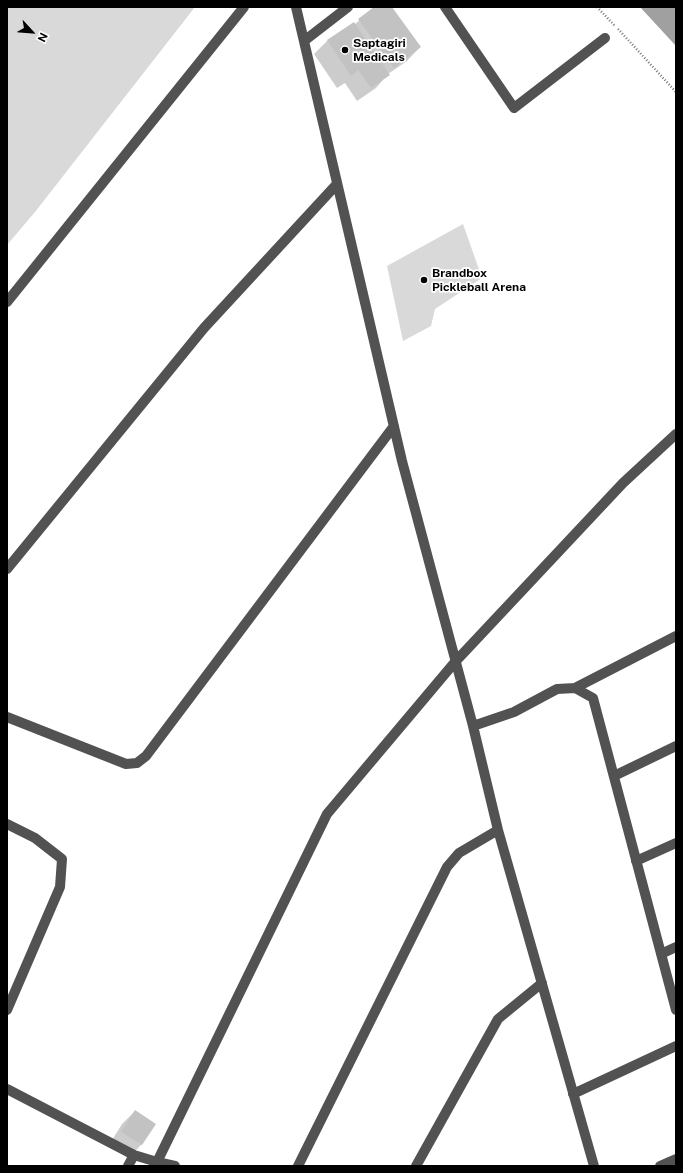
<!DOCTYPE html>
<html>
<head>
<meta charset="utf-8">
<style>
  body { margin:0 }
  #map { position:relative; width:683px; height:1173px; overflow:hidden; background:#fff; font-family:"Public Sans",sans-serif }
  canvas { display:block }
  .frame { position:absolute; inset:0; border:8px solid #000; pointer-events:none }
  .north { position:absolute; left:12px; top:12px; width:40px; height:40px; -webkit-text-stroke:3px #fff; paint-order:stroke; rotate:116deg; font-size:11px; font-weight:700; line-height:16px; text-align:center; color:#000 }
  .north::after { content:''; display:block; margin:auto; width:14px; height:18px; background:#000; clip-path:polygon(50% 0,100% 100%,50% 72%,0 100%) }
</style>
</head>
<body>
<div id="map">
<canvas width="683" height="1173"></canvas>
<div class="frame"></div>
<div class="north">N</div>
</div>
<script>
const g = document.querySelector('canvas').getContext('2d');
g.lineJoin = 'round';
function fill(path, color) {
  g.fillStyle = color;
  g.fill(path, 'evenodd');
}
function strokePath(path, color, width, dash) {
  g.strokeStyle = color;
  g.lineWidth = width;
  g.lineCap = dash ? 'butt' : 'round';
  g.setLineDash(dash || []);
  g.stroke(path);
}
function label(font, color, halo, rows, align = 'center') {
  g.font = font + ' "Public Sans",sans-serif';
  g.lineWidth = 3.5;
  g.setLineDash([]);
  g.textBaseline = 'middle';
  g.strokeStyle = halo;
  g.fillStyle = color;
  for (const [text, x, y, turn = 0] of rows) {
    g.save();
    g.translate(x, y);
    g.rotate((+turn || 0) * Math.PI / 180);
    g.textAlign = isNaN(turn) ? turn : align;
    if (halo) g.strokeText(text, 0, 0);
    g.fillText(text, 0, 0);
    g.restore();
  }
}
const green = new Path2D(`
  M 7,7 L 195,7 L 35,212 L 7,245 Z
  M 463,224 L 482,278 L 435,309 L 431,326 L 403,341 L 387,266 Z`);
const water = new Path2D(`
  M 640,7 L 676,7 L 676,46 Z`);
const shadow = new Path2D(`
  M 376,7 L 391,7 L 420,47 L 407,61 L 388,74 L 376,88 L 357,101 L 345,83 L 337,88 L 314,54 L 327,41 L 354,23 L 355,24 Z
  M 135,1111 L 142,1144 L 128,1158 L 109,1145 L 122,1124 Z`);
const building = new Path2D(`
  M 374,7 L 392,7 L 421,47 L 394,68 L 358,19 Z
  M 354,22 L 390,75 L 371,88 L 358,70 L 351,76 L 327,40 Z
  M 135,1110 L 156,1124 L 142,1145 L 121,1132 Z`);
const path = new Path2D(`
  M 597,7 L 615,26
  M 618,29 L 676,92`);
const minor = new Path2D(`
  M 296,7 L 402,461 L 473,726 L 498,830 L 594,1166
  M 445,7 L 514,108 L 605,38
  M 304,41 L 348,7
  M 7,302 L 244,7
  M 7,569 L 204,328 L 337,184
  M 575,688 L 676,636
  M 7,717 L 126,764 L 137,763 L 146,756 L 394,426
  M 473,726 L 514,712 L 557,689 L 575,688 L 593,698 L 676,1010
  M 614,776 L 676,746
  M 7,824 L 35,838 L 62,859 L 60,887 L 7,1010
  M 636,861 L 676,843
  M 661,954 L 676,947
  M 7,1089 L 134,1155
  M 573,1094 L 676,1046
  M 157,1162 L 327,814 L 455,662 L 623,483 L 676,434
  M 128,1166 L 134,1155 L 157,1162 L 175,1166
  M 298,1166 L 447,867 L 459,853 L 498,830
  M 416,1166 L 498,1019 L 542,983
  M 660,1166 L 676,1159`);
const markers = [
  [345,50,4,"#000"],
  [424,280,4,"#000"]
];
const poiNames = [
  ["Saptagiri",353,43],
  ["Medicals",353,57],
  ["Brandbox",432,273],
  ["Pickleball Arena",432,287]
];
fill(green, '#d9d9d9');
fill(water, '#a0a0a0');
fill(shadow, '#0003');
fill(building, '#c2c2c2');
strokePath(path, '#747474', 2.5, [1, 2]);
strokePath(minor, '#525252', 10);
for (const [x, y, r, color] of markers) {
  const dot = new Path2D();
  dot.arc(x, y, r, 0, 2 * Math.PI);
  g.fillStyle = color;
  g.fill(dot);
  strokePath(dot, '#fff', 1.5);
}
label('bold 12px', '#000', '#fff', poiNames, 'left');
</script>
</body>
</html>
